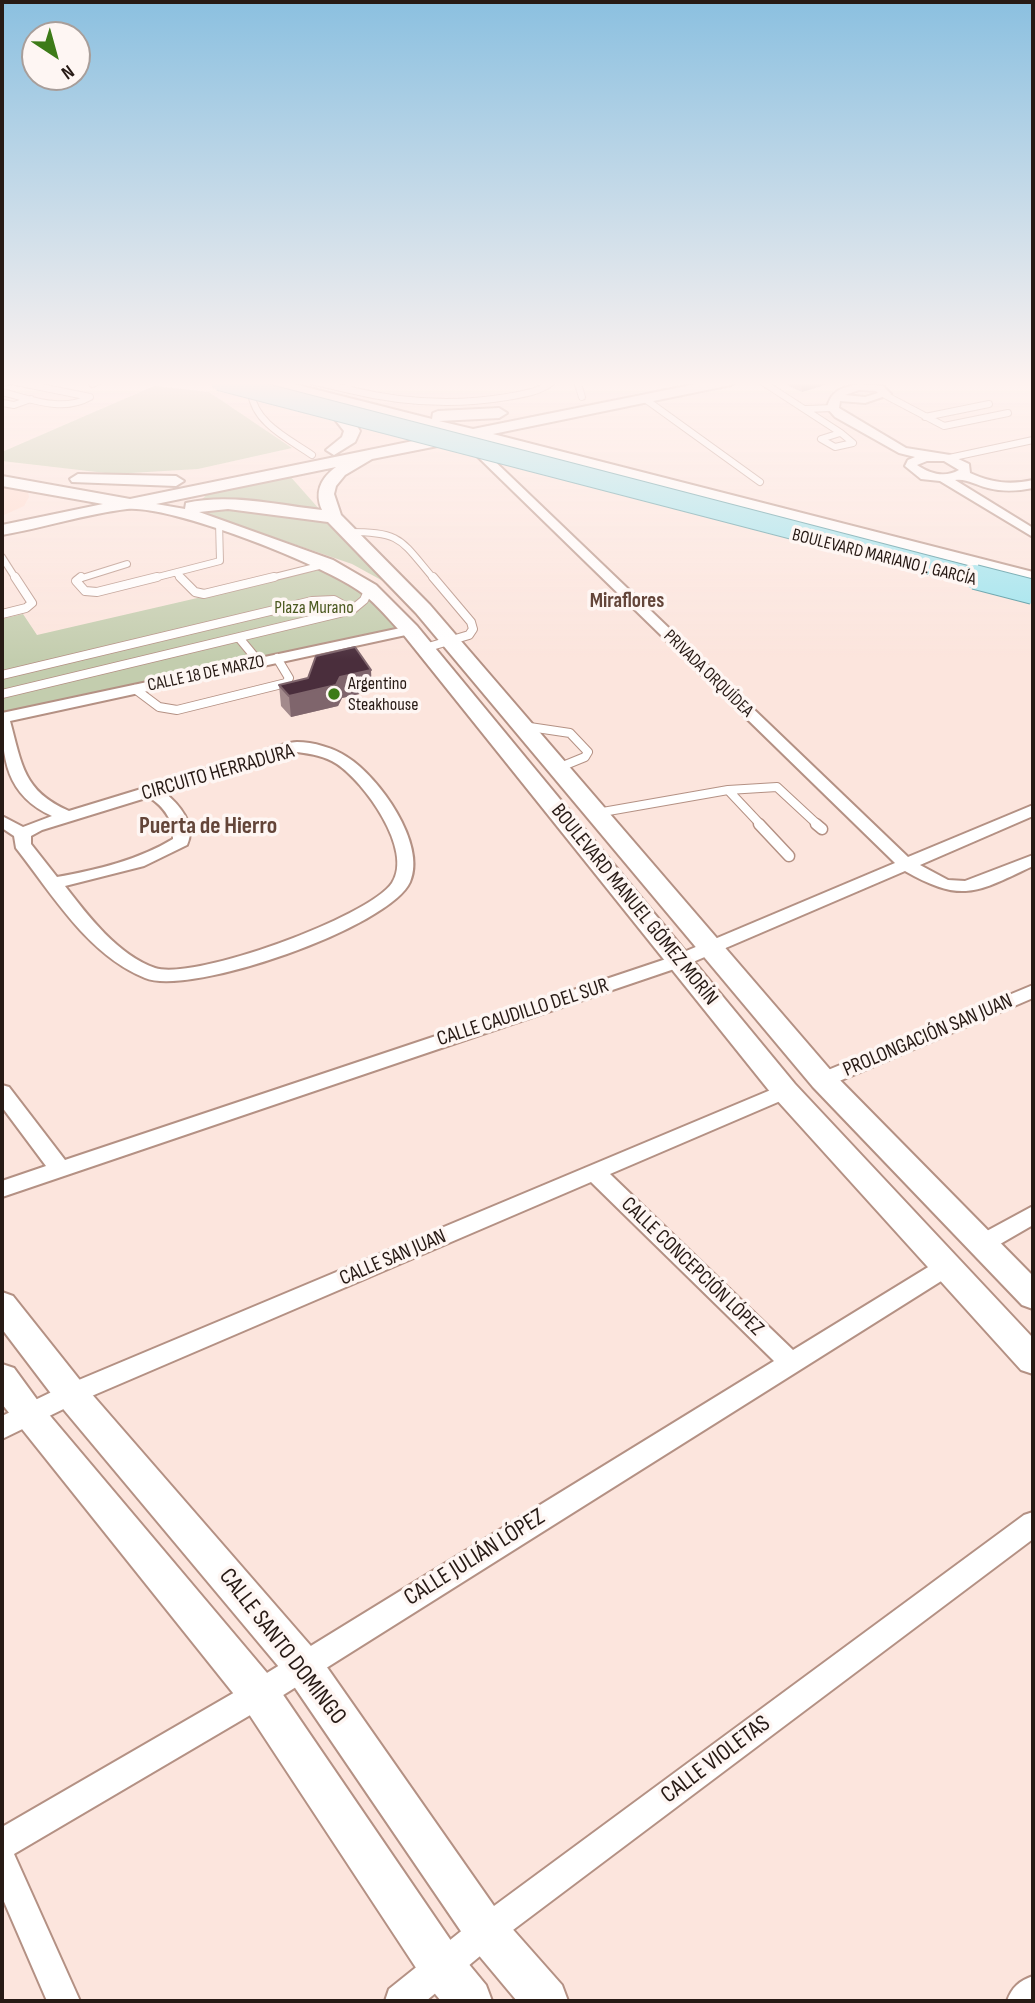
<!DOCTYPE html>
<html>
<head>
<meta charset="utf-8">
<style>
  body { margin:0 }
  #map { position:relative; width:1035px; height:2003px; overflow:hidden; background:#fce5dd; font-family:"Sofia Sans Condensed",sans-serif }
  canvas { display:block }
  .frame { position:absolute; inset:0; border:4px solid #271a15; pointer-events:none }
  .north { position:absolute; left:21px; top:21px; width:70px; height:70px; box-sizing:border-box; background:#fef6f3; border:2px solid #a89e9a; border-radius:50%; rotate:144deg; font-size:19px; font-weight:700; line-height:28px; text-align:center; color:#271a15 }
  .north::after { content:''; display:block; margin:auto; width:24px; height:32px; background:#3d7b18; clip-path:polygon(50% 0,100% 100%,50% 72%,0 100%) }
</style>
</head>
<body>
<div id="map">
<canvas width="1035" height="2003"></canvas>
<div class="frame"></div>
<div class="north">N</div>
</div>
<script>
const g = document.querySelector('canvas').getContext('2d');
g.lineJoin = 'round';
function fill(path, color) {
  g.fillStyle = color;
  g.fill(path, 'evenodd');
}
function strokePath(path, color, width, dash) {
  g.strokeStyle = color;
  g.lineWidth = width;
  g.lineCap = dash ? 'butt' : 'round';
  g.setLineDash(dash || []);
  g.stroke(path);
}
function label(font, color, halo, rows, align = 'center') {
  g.font = font + ' "Sofia Sans Condensed",sans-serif';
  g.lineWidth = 7;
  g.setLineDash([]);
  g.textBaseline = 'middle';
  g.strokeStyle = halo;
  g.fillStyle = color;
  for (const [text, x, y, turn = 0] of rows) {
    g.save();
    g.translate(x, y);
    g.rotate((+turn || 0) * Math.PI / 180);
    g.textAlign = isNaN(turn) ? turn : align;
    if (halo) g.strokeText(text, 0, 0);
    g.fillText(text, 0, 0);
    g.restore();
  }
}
const built = new Path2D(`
  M 2,485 L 28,492 L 29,497 L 24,506 L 2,516 Z`);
const green = new Path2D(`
  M 154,386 L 209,392 L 292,448 L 198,469 L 114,474 L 2,461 L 2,452 Z
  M 289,475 L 383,581 L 352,564 L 203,513 L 200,501 L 213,489 Z
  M 323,569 L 374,600 L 395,628 L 2,713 L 2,619 L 23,614 L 37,635 Z`);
const laneFar2 = new Path2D(`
  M 311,381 L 350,390 L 347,381
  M 577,381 L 582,397
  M 761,381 L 841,433 L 853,443 L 835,447 L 821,439 L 840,433
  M 2,383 L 11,381 L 90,397
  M 92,384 L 99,381
  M 350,390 C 403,403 453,406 507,397 C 523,394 541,392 553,381
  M 2,392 C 31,399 62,413 90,397
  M 251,392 C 254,423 289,439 312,455
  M 885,395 L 944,426 L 1008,413
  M 645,399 L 760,482
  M 2,403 L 14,405 L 31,399
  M 806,409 L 833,408
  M 925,417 L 989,404
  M 949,458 L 1033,440
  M 348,532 C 402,532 400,539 434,579
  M 2,557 L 16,579
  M 176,573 L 182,579
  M 79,579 L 127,564
  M 150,579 L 220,561 L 219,523
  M 267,579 L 327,564`);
const laneFar1 = new Path2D(`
  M 81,577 L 76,581 L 85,591 L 97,592 L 157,577
  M 180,577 L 195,592 L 204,594 L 274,577
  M 352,610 L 364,600 L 369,589
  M 2,614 L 26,608 L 32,603 L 15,577
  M 240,639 L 259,662
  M 425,648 L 469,635 L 473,629 L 471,622 L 433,577
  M 2,675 L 312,601 L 334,600 L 352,610 L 2,694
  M 135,689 L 159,707 L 177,710 L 286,683 L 289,678 L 277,658
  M 523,726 L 570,733 L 588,752 L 585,757 L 558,768
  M 728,790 L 777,787 L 818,825
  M 597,813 L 728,790 L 761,825`);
const lane = new Path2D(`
  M 759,824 L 789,856
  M 816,824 L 822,829`);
const street = new Path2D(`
  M 858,384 L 883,386 L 891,394 L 865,403 L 840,401 L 839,408 L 906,448 L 950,455 L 969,464 L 970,473 C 992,483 1010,485 1033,480 L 1033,488 C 1018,491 1003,492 988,488 C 976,485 966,478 955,480 L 1033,528 L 1033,537 L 940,481 L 921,479 L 905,466 L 908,460 L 915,457 L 899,453 L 835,417 L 827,408 C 831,390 842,388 858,384 ZM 859,390 L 876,391 L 878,393 L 865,397 L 845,395 ZM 927,461 L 944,461 L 959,470 C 945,478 930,474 917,465 Z
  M 476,451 L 484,451 L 908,857 L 1033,805 L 1033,816 L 920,865 L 948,880 L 965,881 L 1033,855 L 1033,866 C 977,892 963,904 905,871 L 686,965 L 2,1197 L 2,1181 L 46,1166 L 2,1107 L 2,1085 L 9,1087 L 65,1160 L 672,957 L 895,863 L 476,455 Z
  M 410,626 L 415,627 L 415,633 L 10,721 C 22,765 23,791 69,811 C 125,794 180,777 236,760 C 254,755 278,743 297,742 C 313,742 334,748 347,757 C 379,777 427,844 410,882 C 390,927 190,997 145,978 C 88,955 52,894 16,848 L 14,836 L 2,828 L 2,816 L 23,827 L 52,816 C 6,795 2,759 2,713 ZM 297,752 C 311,754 325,756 337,764 C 364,782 414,850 392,883 C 369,917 194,981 155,968 C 118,955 88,916 65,886 L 144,866 L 187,845 C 197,825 179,804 164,792 ZM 149,797 C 164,807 174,820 173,839 C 138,860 97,870 57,877 L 31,844 L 31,836 L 42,830 Z
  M 1033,985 L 1033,998 L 830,1085 L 823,1087 L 816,1085 L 813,1080 L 816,1075 Z
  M 785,1084 L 792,1086 L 795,1091 L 792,1096 L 610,1174 L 793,1350 L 938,1261 L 946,1258 L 954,1261 L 957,1267 L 954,1273 L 269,1704 L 14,1854 L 80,2001 L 47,2001 L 2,1897 L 2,1827 L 249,1684 L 774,1361 L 591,1182 L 80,1401 L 2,1439 L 2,1416 L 62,1387 Z
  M 1033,1206 L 1033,1225 L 988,1251 L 980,1254 L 972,1251 L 969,1245 L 972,1239 Z
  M 1033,1512 L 1033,1539 L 497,1942 L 426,2001 L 385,2001 L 389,1989 L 475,1920 L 1024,1515 Z
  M 1033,1976 L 1033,2001 L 1007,2001 C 1012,1987 1019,1981 1033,1976 Z`);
const secondary = new Path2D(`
  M 259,381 L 282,381 L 432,419 L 433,413 L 438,411 L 499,408 L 507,413 L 499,418 L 439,421 L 473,429 L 711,381 L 738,381 L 731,385 L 493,434 L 1033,572 L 1033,582 L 473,439 L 372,459 L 345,475 L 336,486 L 334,494 L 341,515 L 430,605 L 833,1073 L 1033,1276 L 1033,1309 L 1022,1305 L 813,1087 L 416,613 L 328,522 L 228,509 L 199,512 L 333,560 L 376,585 L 417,626 L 795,1084 L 1033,1338 L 1033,1374 L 1021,1370 L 775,1098 L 403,634 C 390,621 377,604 362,593 C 325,565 172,505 127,509 C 85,514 43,528 2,535 L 2,525 L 103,504 L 2,486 L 2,476 L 130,499 L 452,433 L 261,384 ZM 336,467 C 321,478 314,492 322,510 C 278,505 229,493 186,503 L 185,509 L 156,504 Z
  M 341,412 L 354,421 L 360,431 L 355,442 L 334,455 L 326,450 L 342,437 L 344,431 L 333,417 Z
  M 78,474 L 176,476 L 184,481 L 176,486 L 72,482 L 70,479 Z
  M 2,1292 L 13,1296 L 83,1384 L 317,1653 L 501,1916 L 562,1985 L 568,2001 L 517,2001 L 471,1946 L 289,1679 L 59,1404 L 2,1329 Z
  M 2,1364 L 14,1368 L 41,1405 L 273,1680 L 458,1951 L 486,1985 L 492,2001 L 441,2001 L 426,1983 L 245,1708 L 2,1404 Z`);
const primaryBridgeFar1 = new Path2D(`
  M 219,381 L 982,579`);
const primaryBridge = new Path2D(`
  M 975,577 L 1033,592`);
const wall = new Path2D(`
  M 788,381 L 828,381 L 827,384 L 802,392 L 787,385 Z
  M 279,685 L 372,691 L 342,698 L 338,706 L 291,717 L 281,706 Z`);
const shadedWall = new Path2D(`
  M 803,381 L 828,381 L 827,384 L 802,392 Z
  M 371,670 L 372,691 L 342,698 L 338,706 L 291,717 L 289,696 L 340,677 Z`);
const building = new Path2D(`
  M 355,647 L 371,670 L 340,677 L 336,685 L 289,696 L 279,685 L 308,678 L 316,656 Z`);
const markers = [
  [334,694,7,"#3d7b18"]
];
const farStreetnames = [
  ["BOULEVARD MARIANO J. GARCÍA",884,558,14],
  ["CALLE 18 DE MARZO",206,674,-12],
  ["PRIVADA ORQUÍDEA",708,674,44]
];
const farParknames = [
  ["Plaza Murano",314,608]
];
const farPoinames = [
  ["Argentino",348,684],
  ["Steakhouse",348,705]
];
const farQuarternames = [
  ["Miraflores",627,602]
];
const streetNames = [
  ["CIRCUITO HERRADURA",218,773,-16],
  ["BOULEVARD MANUEL GÓMEZ MORÍN",634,905,51],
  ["CALLE CAUDILLO DEL SUR",523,1013,-18],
  ["PROLONGACIÓN SAN JUAN",928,1036,-23],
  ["CALLE SAN JUAN",393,1258,-23],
  ["CALLE CONCEPCIÓN LÓPEZ",692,1267,44]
];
const quarterNames = [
  ["Puerta de Hierro",208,827]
];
const nearStreetnames = [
  ["CALLE JULIÁN LÓPEZ",475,1558,-32],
  ["CALLE SANTO DOMINGO",282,1647,52],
  ["CALLE VIOLETAS",716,1760,-37]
];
fill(built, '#ffdacd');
fill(green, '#c3cdae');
strokePath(laneFar2, '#b49184', 8);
strokePath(laneFar1, '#b49184', 10);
strokePath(lane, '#b49184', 13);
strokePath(street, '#b49184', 4);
strokePath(secondary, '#b49184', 4);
strokePath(laneFar2, '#fff', 6);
strokePath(laneFar1, '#fff', 8);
strokePath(lane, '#fff', 10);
fill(street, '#fff');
fill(secondary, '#fff');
strokePath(primaryBridgeFar1, '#46929c', 20, []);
strokePath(primaryBridge, '#46929c', 26, []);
strokePath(primaryBridgeFar1, '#9ae4ef', 18);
strokePath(primaryBridge, '#9ae4ef', 24);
fill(wall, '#a38a8c');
fill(shadedWall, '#7f656c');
fill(building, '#4a2e3c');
strokePath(building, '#7f656c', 2);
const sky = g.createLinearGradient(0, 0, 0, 661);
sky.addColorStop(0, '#8bc0e0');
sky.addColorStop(0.58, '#fef3f0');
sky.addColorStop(1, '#fef3f000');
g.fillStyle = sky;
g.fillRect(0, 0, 1035, 661);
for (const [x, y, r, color] of markers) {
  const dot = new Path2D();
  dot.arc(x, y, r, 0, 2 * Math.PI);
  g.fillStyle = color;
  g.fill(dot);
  strokePath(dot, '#fef6f3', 2.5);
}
label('18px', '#271a15', '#fef6f3', farStreetnames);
label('18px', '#4b5920', '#fef6f3', farParknames);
label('18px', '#271a15', '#fef6f3', farPoinames, 'left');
label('bold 21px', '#634539', '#fef6f3', farQuarternames);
label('21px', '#271a15', '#fef6f3', streetNames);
label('bold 24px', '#634539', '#fef6f3', quarterNames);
label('24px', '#271a15', '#fef6f3', nearStreetnames);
</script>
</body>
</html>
